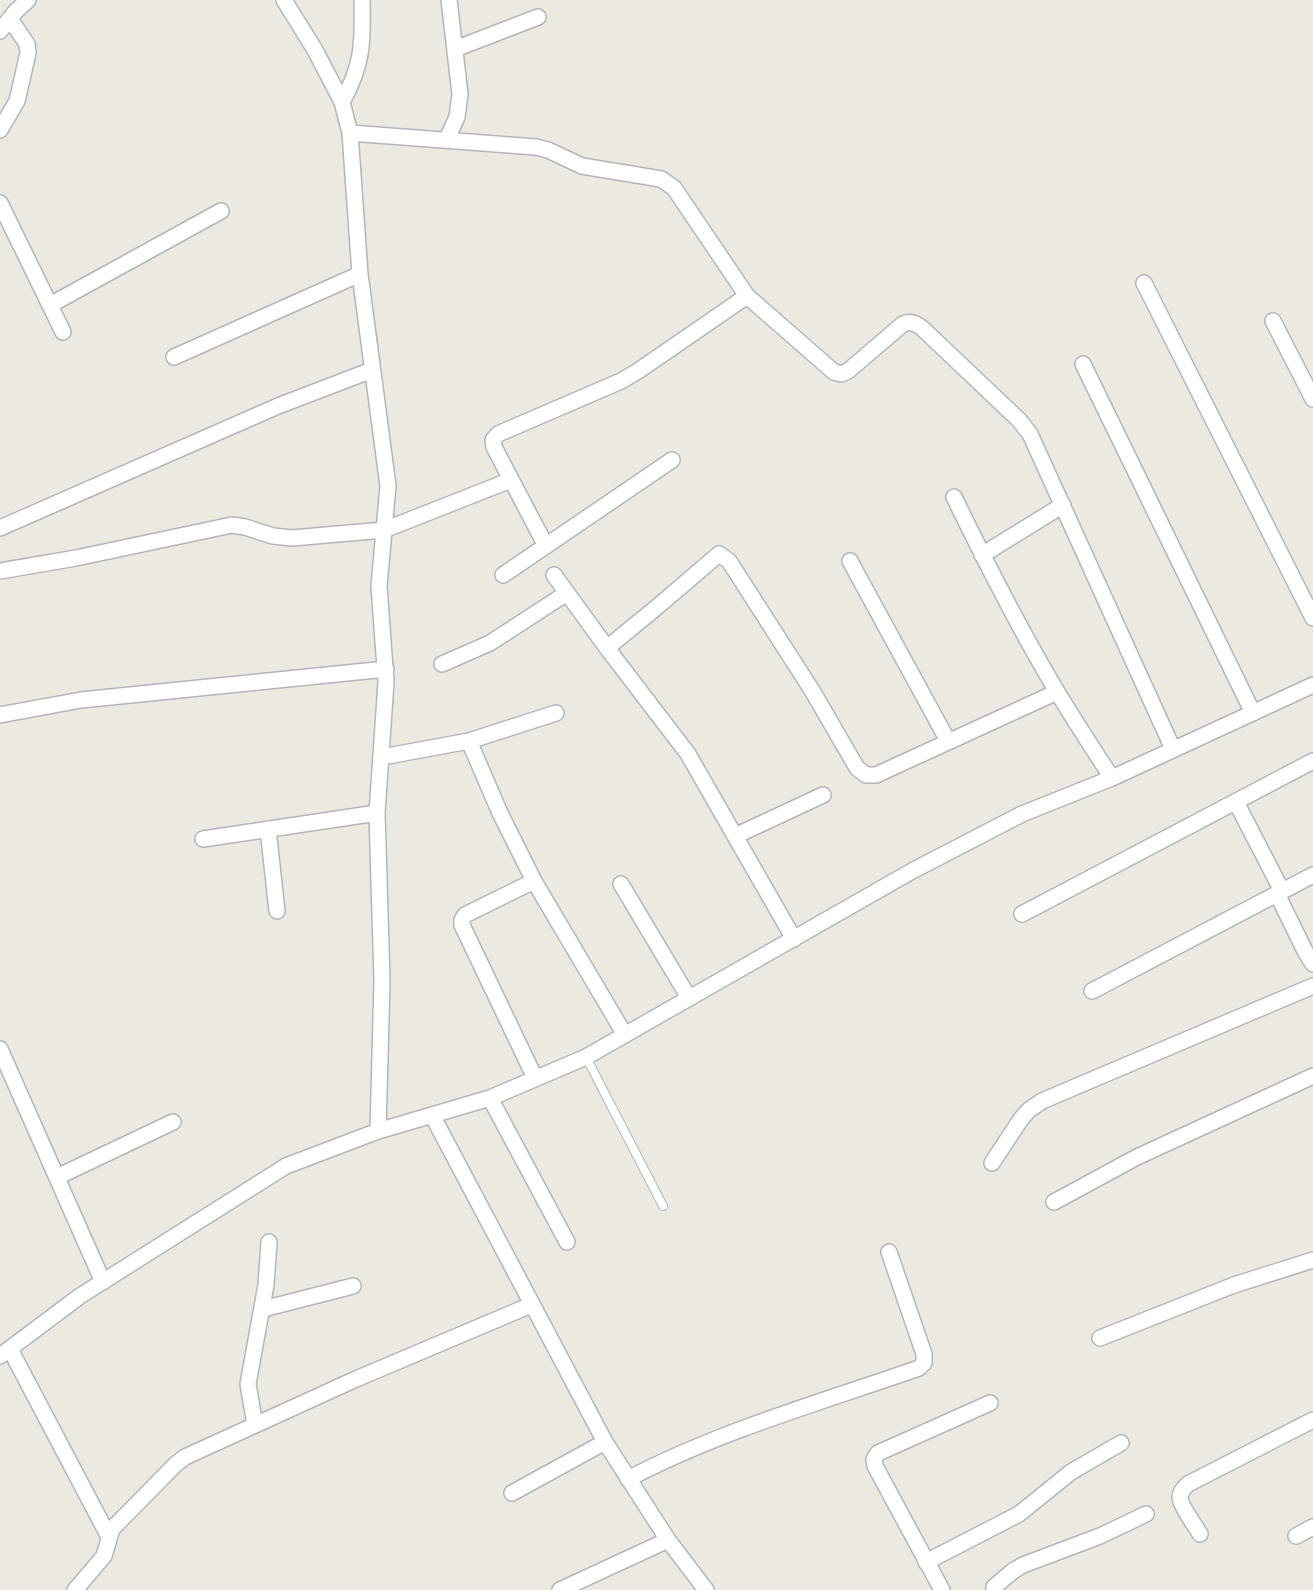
<!DOCTYPE html>
<html>
<head>
<meta charset="utf-8">
<style>
  body { margin:0 }
  canvas { display:block; background:#eceae0 }
</style>
</head>
<body>
<canvas width="1313" height="1590"></canvas>
<script>
const g = document.querySelector('canvas').getContext('2d');
g.lineJoin = 'round';
function strokePath(path, color, width, dash) {
  g.strokeStyle = color;
  g.lineWidth = width;
  g.lineCap = dash ? 'butt' : 'round';
  g.setLineDash(dash || []);
  g.stroke(path);
}
const lane = new Path2D(`
  M 586,1057 L 663,1206`);
const street = new Path2D(`
  M 284,0 L 315,50 L 342,102 L 350,133 L 360,274 L 388,486 L 379,586 L 386,682 L 377,813 L 382,981 L 378,1131
  M 0,31 L 16,11 L 28,0
  M 455,49 L 538,17
  M 342,102 C 363,65 363,42 362,0
  M 0,130 L 17,101 L 28,53 L 27,44 L 10,19
  M 350,133 L 536,147 L 548,150 L 582,166 L 661,179 L 674,188 L 747,296 L 834,372 L 841,374 L 848,371 L 903,324 C 911,321 915,323 922,328 L 1019,420 L 1030,434 L 1173,749
  M 447,139 L 457,117 L 460,94 L 449,0
  M 0,203 L 63,332
  M 1144,283 L 1313,618
  M 50,305 L 221,211
  M 1273,321 L 1313,399
  M 174,357 L 360,274
  M 1083,364 L 1253,713
  M 954,497 C 986,563 1019,628 1056,690 C 1074,720 1093,749 1112,778
  M 0,528 L 278,406 L 372,370
  M 546,546 L 494,447 L 493,440 L 498,434 L 621,381 L 638,371 L 747,296
  M 982,555 L 1063,505
  M 850,561 L 948,741
  M 0,571 L 76,558 L 232,525 L 245,527 L 273,536 L 292,538 L 384,530 L 511,480
  M 503,575 L 672,460
  M 554,575 L 607,648 L 688,754 L 794,939
  M 607,648 L 657,607 L 719,554 L 729,561 L 813,692 L 857,768 L 866,775 L 876,775 L 1057,692
  M 442,664 L 490,643 L 567,593
  M 0,715 L 81,700 L 386,669
  M 469,741 L 500,813 L 534,881 L 625,1035
  M 382,757 L 469,741 L 556,713
  M 1236,802 L 1282,891
  M 268,829 L 277,911
  M 735,836 L 823,795
  M 203,839 L 377,813
  M 534,881 L 465,915 L 462,920 L 462,925 L 535,1078
  M 621,884 L 689,998
  M 1277,894 L 1305,951 L 1313,964
  M 1022,914 L 1313,761
  M 1092,991 L 1313,875
  M 0,1049 L 103,1282
  M 490,1098 L 567,1242
  M 432,1115 L 605,1442 L 668,1540 L 706,1590
  M 992,1163 L 1021,1119 L 1029,1110 L 1042,1101 L 1313,986
  M 57,1177 L 173,1122
  M 1054,1202 L 1137,1157 L 1313,1076
  M 263,1309 L 353,1286
  M 1100,1338 L 1234,1285 L 1313,1260
  M 10,1349 L 109,1537
  M 0,1356 L 80,1296 L 286,1166 L 378,1131 L 490,1098 L 586,1057 L 912,871 L 1022,814 L 1112,778 L 1313,685
  M 255,1425 L 248,1384 L 266,1285 L 269,1242
  M 628,1479 C 719,1431 822,1402 919,1368 L 924,1363 L 924,1354 L 889,1252
  M 512,1493 L 605,1442
  M 1200,1534 C 1195,1525 1181,1507 1180,1498 C 1180,1492 1184,1488 1188,1484 L 1313,1420
  M 1296,1536 L 1313,1527
  M 926,1562 L 1019,1514 L 1071,1472 L 1121,1443
  M 994,1587 L 1013,1571 L 1023,1565 L 1100,1536 L 1146,1514
  M 75,1590 L 104,1556 L 112,1529 L 176,1464 L 185,1457 L 356,1379 L 531,1305
  M 560,1590 L 668,1540
  M 942,1590 L 875,1466 L 874,1459 L 878,1453 L 990,1403`);
strokePath(lane, '#b4b4be', 10);
strokePath(street, '#b4b4be', 18);
strokePath(lane, '#fff', 8);
strokePath(street, '#fff', 15);
</script>
</body>
</html>
